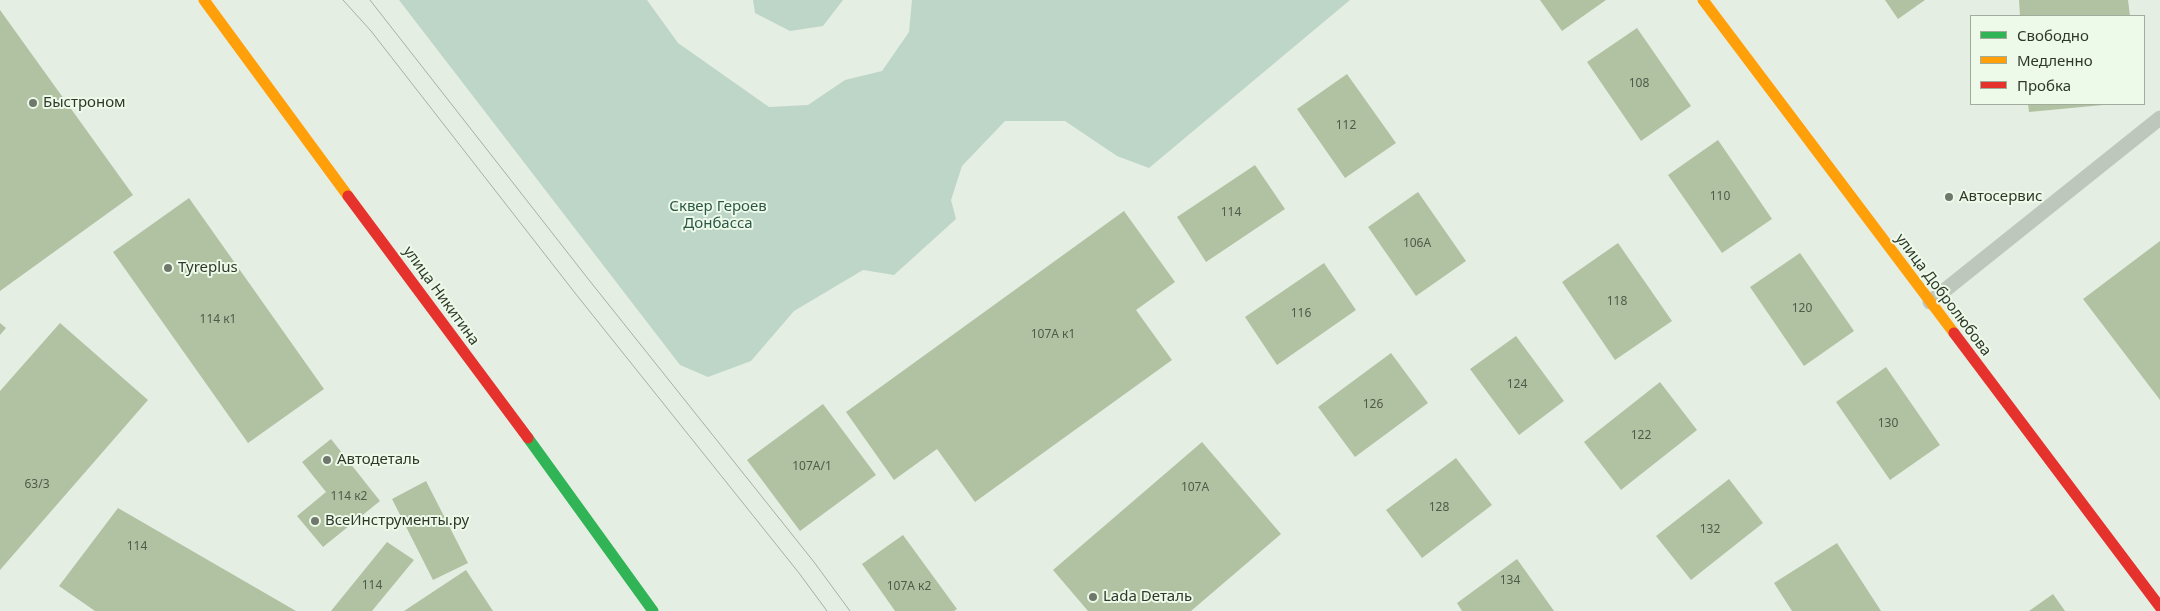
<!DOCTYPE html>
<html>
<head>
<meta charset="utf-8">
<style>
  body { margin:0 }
  #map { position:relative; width:2160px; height:611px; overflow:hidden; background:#e5eee2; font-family:"Noto Sans",sans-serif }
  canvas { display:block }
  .legend { position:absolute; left:1970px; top:15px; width:175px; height:90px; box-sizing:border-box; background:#edfaea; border:1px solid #a1ac9d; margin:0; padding:6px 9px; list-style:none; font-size:15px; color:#2f3829 }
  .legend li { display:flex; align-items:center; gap:10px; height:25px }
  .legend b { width:25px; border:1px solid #a1ac9d }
</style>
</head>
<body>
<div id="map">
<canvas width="2160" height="611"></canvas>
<ul class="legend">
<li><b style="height:6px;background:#30b455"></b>Свободно</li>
<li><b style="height:6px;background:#ff9f0a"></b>Медленно</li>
<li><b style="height:6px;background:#e5322d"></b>Пробка</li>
</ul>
</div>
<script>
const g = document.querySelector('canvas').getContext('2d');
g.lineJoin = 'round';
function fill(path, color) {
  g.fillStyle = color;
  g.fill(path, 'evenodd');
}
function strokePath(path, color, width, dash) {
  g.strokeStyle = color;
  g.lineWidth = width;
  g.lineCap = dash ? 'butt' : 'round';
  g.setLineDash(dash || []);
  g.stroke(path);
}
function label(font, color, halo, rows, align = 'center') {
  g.font = font + ' "Noto Sans",sans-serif';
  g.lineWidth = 4;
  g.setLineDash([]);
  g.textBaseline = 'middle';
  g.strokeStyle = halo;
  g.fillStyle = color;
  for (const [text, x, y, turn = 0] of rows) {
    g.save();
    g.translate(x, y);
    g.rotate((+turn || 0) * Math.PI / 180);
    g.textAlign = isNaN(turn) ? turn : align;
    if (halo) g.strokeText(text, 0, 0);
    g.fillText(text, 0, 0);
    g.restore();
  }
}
const green = new Path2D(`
  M 399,0 L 647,0 L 678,43 L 769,107 L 808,105 L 845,80 L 882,71 L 909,32 L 912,0 L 1350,0 L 1149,168 L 1117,156 L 1065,121 L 1005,121 L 962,166 L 951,200 L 956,219 L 894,275 L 863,270 L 794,311 L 751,361 L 708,377 L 680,365 Z
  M 753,0 L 843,0 L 823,26 L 790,31 L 755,13 Z`);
const building = new Path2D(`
  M 1540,0 L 1606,0 L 1562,31 Z
  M 1885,0 L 1925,0 L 1898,19 Z
  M 2019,0 L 2128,0 L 2130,16 L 2020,16 Z
  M 0,10 L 133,195 L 0,291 Z
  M 1637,28 L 1691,106 L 1641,141 L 1587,62 Z
  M 1347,74 L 1396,143 L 1345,178 L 1297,109 Z
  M 2028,104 L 2103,104 L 2103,105 L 2029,112 Z
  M 1718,140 L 1772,219 L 1722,253 L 1668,175 Z
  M 1255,165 L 1285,209 L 1206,262 L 1177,217 Z
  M 1418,192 L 1466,261 L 1416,296 L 1368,227 Z
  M 189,198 L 324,389 L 248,443 L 113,252 Z
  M 1124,211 L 1175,282 L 1136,310 L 1172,360 L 975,502 L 937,449 L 894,480 L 846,412 Z
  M 2160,241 L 2160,400 L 2083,299 Z
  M 1618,243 L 1672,321 L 1615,360 L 1562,282 Z
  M 1800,253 L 1854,331 L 1804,366 L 1750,287 Z
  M 1324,263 L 1356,310 L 1277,365 L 1245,317 Z
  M 0,323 L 6,328 L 0,335 Z
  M 60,323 L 148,400 L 0,570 L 0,391 Z
  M 1516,336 L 1564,401 L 1519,435 L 1470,369 Z
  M 1391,353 L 1428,403 L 1355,457 L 1318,407 Z
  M 1886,367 L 1940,445 L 1890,480 L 1836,402 Z
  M 1660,382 L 1697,430 L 1621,490 L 1584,442 Z
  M 823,404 L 876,475 L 800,531 L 747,460 Z
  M 331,439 L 380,501 L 323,547 L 297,516 L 326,492 L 302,462 Z
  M 1202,442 L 1281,534 L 1191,611 L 1088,611 L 1053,570 Z
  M 1456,458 L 1492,505 L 1422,558 L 1386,510 Z
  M 1729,479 L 1763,523 L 1691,580 L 1656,536 Z
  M 426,481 L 468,563 L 433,580 L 392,499 Z
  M 118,508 L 296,611 L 95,611 L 59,586 Z
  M 903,535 L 957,609 L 954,611 L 895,611 L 862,564 Z
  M 387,542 L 414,560 L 372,611 L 331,611 Z
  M 1837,543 L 1881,611 L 1792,611 L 1774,583 Z
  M 1517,559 L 1554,611 L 1462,611 L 1457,603 Z
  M 466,570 L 493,611 L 404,611 Z
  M 2053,594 L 2065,611 L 2029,611 Z`);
const lane = new Path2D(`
  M 1930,302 L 2160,118`);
const fast = new Path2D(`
  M 528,438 L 653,611`);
const slow = new Path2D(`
  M 204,0 L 348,196
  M 1703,0 L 1954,333`);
const jam = new Path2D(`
  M 348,196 L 528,438
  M 1954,333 L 2160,607`);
const tram = new Path2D(`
  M 343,0 L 371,31 L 575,293 L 799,573 L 827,611
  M 370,0 L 589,280 L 814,562 L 850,611`);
const markers = [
  [33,103,5,"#6f786a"],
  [1949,197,5,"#6f786a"],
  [168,268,5,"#6f786a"],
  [327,460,5,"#6f786a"],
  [315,521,5,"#6f786a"],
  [1093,597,5,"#6f786a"]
];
const numberNames = [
  ["108",1639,84],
  ["112",1346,126],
  ["110",1720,197],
  ["114",1231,213],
  ["106А",1417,244],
  ["118",1617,302],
  ["120",1802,309],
  ["116",1301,314],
  ["114 к1",218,320],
  ["107А к1",1053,335],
  ["124",1517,385],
  ["126",1373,405],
  ["130",1888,424],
  ["122",1641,436],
  ["107А/1",812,467],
  ["63/3",37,485],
  ["107А",1195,488],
  ["114 к2",349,497],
  ["128",1439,508],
  ["132",1710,530],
  ["114",137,547],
  ["134",1510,581],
  ["114",372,586],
  ["107А к2",909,587]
];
const poiNames = [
  ["Быстроном",43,103],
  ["Автосервис",1959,197],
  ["Tyreplus",178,268],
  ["Автодеталь",337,460],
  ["ВсеИнструменты.ру",325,521],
  ["Lada Dеталь",1103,597]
];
const parkNames = [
  ["Сквер Героев",718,207],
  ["Донбасса",718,224]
];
const streetNames = [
  ["улица Добролюбова",1943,295,53],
  ["улица Никитина",441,296,54]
];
fill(green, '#bdd6c8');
fill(building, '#b1c2a3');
strokePath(lane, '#bec7bb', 15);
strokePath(fast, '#30b455', 11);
strokePath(slow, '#ff9f0a', 11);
strokePath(jam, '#e5322d', 11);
strokePath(tram, '#a8afa5', 1);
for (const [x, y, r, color] of markers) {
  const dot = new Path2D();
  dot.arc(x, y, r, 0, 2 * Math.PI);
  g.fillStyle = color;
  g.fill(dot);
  strokePath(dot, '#edfaea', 2);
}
label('12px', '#505a48', null, numberNames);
label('15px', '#2f3829', '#edfaea', poiNames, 'left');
label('15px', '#2c5747', '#edfaea', parkNames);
label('15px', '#2f3829', '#edfaea', streetNames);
</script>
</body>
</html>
